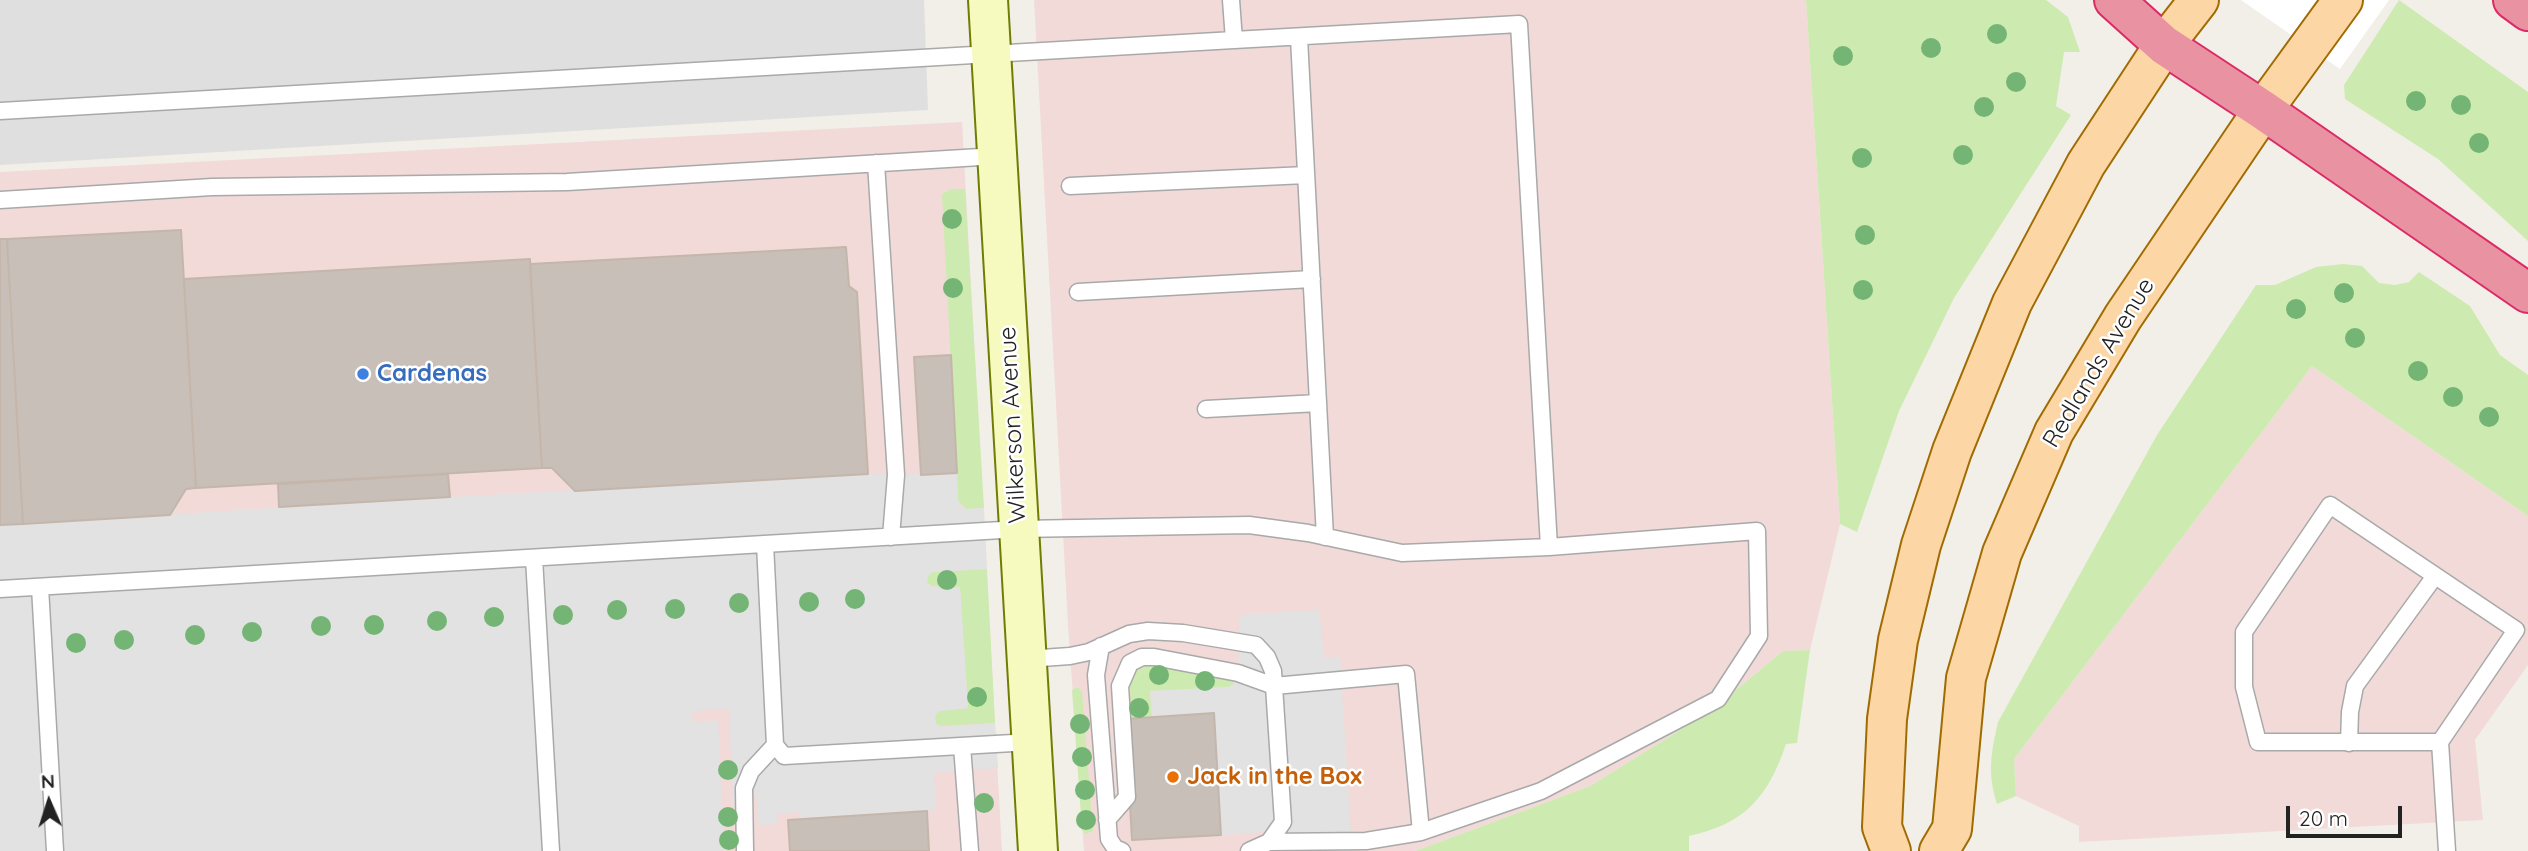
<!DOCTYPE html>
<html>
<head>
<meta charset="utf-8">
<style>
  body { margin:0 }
  #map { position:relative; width:2528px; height:851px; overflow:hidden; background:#f2efe9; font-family:Quicksand,sans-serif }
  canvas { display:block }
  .north { position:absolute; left:14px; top:767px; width:70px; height:70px; -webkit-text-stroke:5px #fff; paint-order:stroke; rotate:357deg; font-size:19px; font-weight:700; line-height:28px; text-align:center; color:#222 }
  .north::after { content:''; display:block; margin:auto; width:24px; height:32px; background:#222; clip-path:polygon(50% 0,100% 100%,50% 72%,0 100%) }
  .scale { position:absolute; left:2286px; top:806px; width:116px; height:32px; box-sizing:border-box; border:4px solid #222; border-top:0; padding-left:9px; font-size:21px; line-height:24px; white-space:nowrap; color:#222; -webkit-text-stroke:5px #fff; paint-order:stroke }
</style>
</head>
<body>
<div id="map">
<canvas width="2528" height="851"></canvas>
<div class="north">N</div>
<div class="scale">20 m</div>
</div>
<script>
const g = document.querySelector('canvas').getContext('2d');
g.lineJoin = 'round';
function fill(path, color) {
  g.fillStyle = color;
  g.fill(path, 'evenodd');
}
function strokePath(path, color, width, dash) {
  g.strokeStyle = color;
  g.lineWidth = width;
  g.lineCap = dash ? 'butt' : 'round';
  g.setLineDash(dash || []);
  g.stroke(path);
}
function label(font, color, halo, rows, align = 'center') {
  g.font = font + ' Quicksand,sans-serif';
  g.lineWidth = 5;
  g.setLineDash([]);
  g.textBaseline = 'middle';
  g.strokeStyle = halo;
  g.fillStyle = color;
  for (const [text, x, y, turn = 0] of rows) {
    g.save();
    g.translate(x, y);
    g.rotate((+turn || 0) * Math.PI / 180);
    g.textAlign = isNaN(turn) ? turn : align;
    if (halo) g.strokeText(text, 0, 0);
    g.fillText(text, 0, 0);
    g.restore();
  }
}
const residential = new Path2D(`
  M 0,0 L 924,0 L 928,110 L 0,165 Z`);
const commercial = new Path2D(`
  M 1034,0 L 1806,0 L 1840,524 L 1810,650 L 1783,651 L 1709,712 L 1590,786 L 1415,851 L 1084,851 L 1068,625 Z
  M 962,122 L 1002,851 L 0,851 L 0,172 Z
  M 2312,366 L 2528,516 L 2528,665 L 2475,740 L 2483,820 L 2079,842 L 2079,826 L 2016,796 L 2014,759 Z`);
const grass = new Path2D(`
  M 1806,0 L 2046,0 L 2068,17 L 2080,52 L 2064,52 L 2056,106 L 2071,115 L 1954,298 L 1899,411 L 1857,532 L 1840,524 Z
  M 2399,0 L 2528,92 L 2528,241 L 2438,159 L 2345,99 L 2344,85 Z
  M 951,189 L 965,189 L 984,508 L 966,509 L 958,500 L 942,194 Z
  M 2343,264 L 2362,266 L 2379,283 L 2395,285 L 2409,282 L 2419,272 L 2470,306 L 2500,355 L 2528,375 L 2528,516 L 2312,366 L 2014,759 L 2016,796 L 1997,804 C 1987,773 1991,753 1998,722 L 2157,435 L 2256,285 L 2275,285 L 2316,267 Z
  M 987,569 L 995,723 L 939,726 L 936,724 L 935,716 L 939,711 L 968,708 L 960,587 L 930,586 L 927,583 L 928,576 L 932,572 Z
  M 1810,650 L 1797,743 L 1786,744 C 1768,797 1745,824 1689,836 L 1689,851 L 1415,851 L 1590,786 L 1709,712 L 1783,651 Z
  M 1150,662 L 1233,680 L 1234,684 L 1229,687 L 1150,691 L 1152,717 L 1131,718 L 1130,686 L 1137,669 Z
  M 1076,688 L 1079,688 L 1082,692 L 1093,831 L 1086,834 L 1082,830 L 1072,690 Z`);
const parking = new Path2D(`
  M 957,473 L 958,500 L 961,506 L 966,509 L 984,508 L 987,569 L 932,572 L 928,576 L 927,583 L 935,588 L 960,587 L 968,708 L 939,711 L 935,717 L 936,724 L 943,727 L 995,723 L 998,768 L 936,772 L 934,777 L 936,810 L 801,819 L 800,812 L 777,814 L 777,824 L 759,825 L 756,792 L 750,796 L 751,806 L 733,806 L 729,709 L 696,711 L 691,715 L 693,721 L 698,722 L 718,720 L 724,851 L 0,851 L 0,525 L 450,497 L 868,474 Z
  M 1319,610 L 1324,658 L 1340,658 L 1352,851 L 1279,851 L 1277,831 L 1221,835 L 1214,714 L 1152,717 L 1150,691 L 1229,687 L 1234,684 L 1233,680 L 1238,673 L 1240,615 Z`);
const pier = new Path2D(`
  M 2241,0 L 2389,0 L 2340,69 Z`);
const building = new Path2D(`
  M 181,230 L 196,488 L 186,489 L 170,515 L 23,524 L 7,239 Z
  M 0,239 L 7,239 L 23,524 L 0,525 Z
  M 846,247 L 849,286 L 857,292 L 868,474 L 575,491 L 552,468 L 542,468 L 530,264 Z
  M 530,259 L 542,468 L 196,488 L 184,279 Z
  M 951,355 L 957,473 L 921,475 L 914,357 Z
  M 448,474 L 450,497 L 279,507 L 278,484 Z
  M 1214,713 L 1221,835 L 1132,840 L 1125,719 Z
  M 927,811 L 929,851 L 790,851 L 788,820 Z`);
const service = new Path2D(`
  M 1299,38 L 1325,537
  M 0,111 L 1234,40 L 1231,0
  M 876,163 L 896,475 L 891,537
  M 1070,186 L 1306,175
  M 0,200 L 212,187 L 567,182 L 997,156
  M 1078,292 L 1312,279
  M 1206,409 L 1318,403
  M 765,544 L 775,745 L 784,756 L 1031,742
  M 534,558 L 551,851
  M 40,587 L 55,851
  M 0,589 L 1019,529 L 1249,525 L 1308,533 L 1402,553 L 1549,547 L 1519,24 L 1234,40
  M 1101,646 L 1096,675 L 1109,839 L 1115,848 L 1122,851
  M 1027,659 L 1070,656 L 1089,652 L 1129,634 L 1148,631 L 1183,633 L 1256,645 L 1267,657 L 1273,671 L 1283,822 L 1269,842 L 1249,851
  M 2440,742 L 2258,742 L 2244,687 L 2244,632 L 2330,505 L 2516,630 L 2440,742 L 2447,851
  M 2349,743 L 2350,712 L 2355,686 L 2435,576
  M 962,746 L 970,851
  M 1107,820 L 1127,797 L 1120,686 L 1130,663 L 1142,657 L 1154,657 L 1238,673 L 1274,686 L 1406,674 L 1421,832 L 1541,791 L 1718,699 L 1759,636 L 1757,531 L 1549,547
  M 1269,842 L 1366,841 L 1421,832
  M 745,851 L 744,788 L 751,771 L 775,745`);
const secondary = new Path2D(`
  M 988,0 L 1038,851`);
const primary = new Path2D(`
  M 1891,851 L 1882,827 L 1887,719 L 1898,640 L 1921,545 L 1952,451 L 2012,303 L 2086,164 L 2164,45 L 2199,0
  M 1939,851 L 1952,829 L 1966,678 L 2002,553 L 2054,432 L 2123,317 L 2263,110 L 2343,0`);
const motorway = new Path2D(`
  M 2114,0 L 2164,45 L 2263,110 L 2528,293
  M 2513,0 L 2528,11`);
const trees = [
  [1997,34],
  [1931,48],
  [1843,56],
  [2016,82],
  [2416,101],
  [2461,105],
  [1984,107],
  [2479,143],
  [1963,155],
  [1862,158],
  [952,219],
  [1865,235],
  [953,288],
  [1863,290],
  [2344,293],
  [2296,309],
  [2355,338],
  [2418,371],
  [2453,397],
  [2489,417],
  [947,580],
  [855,599],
  [809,602],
  [739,603],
  [675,609],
  [617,610],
  [563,615],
  [494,617],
  [437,621],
  [374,625],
  [321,626],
  [252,632],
  [195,635],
  [124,640],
  [76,643],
  [1159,675],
  [1205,681],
  [977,697],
  [1139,708],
  [1080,724],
  [1082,757],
  [728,770],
  [1085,790],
  [984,803],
  [728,817],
  [1086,820],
  [729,840]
];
const markers = [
  [363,374,7,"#3f7fe0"],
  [1173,777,7,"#e8710a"]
];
const streetNames = [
  ["Redlands Avenue",2099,363,-59],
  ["Wilkerson Avenue",1013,425,-93]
];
const shopNames = [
  ["Cardenas",377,374]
];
const foodNames = [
  ["Jack in the Box",1187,777]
];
fill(residential, '#e0dfdf');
fill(commercial, '#f2dad9');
fill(grass, '#cdebb0');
fill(parking, '#e2e2e2');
fill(pier, '#fff');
fill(building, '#c7bfb8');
strokePath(building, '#c4b6ab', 2);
strokePath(service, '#a9a9a9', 19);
strokePath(secondary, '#707d05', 42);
strokePath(primary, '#a06b00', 42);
strokePath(motorway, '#dc2a67', 42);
strokePath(service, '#fff', 16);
strokePath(secondary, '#f7fabf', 38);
strokePath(primary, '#fcd6a4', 38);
strokePath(motorway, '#e892a2', 38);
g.fillStyle = '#74b475';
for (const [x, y] of trees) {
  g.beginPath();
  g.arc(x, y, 10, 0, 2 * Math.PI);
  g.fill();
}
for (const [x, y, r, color] of markers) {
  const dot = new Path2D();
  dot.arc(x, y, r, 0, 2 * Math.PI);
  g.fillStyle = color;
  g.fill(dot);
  strokePath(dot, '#fff', 2.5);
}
label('24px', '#222', '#fff', streetNames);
label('bold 24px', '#366cbe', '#fff', shopNames, 'left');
label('bold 24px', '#c56008', '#fff', foodNames, 'left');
</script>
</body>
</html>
